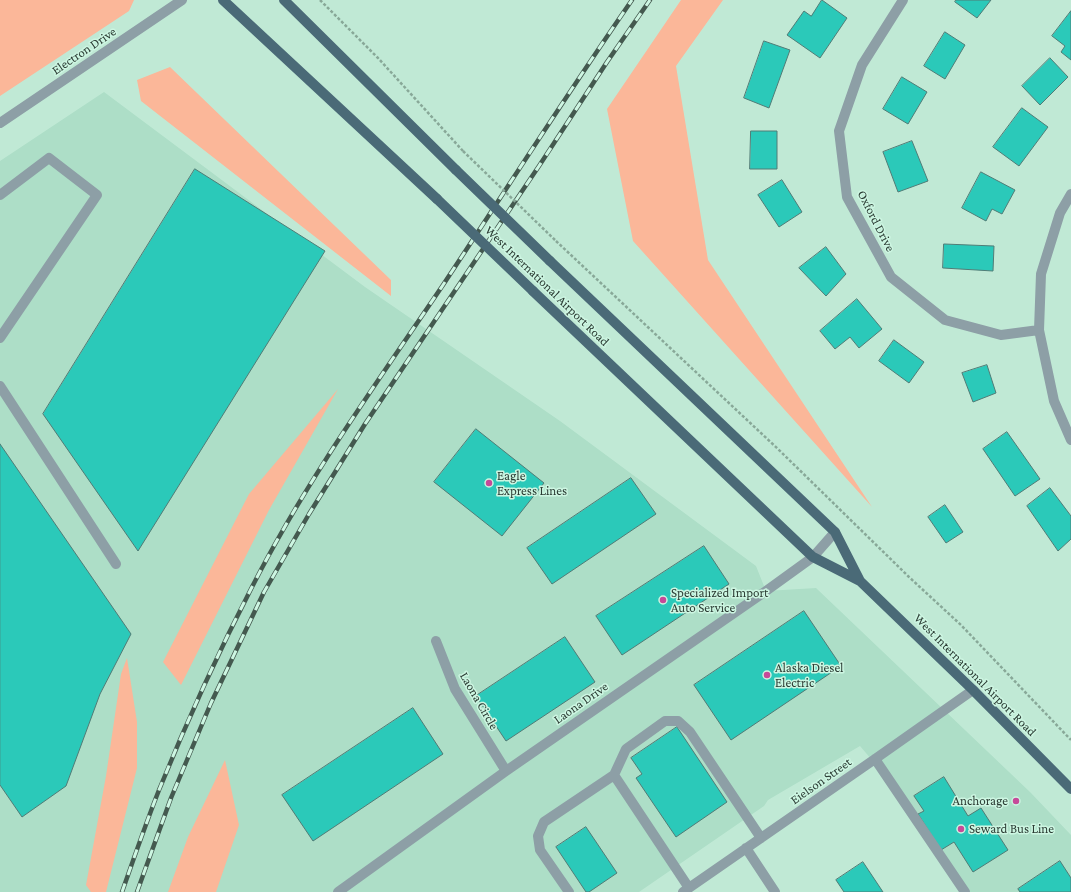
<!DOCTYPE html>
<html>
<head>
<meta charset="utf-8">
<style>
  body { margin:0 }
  canvas { display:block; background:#c0e9d5 }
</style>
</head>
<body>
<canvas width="1071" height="892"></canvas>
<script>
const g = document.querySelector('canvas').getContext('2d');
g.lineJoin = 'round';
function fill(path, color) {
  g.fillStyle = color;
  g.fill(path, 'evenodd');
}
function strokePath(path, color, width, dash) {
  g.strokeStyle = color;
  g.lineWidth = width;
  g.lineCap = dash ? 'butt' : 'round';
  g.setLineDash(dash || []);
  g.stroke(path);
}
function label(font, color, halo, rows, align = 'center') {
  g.font = font + ' "Crimson Pro",serif';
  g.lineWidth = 3;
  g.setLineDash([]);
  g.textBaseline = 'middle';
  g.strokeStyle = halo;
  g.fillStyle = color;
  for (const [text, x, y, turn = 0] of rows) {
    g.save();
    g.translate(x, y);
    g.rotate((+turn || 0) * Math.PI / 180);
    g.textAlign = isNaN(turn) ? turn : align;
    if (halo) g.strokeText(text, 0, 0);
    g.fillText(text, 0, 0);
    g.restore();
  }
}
const built = new Path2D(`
  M 104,92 L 365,287 L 560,421 L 756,566 L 766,591 L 816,588 L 1030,792 L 1071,835 L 1071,892 L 962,892 L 889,780 L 860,746 L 768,800 L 764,806 L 639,892 L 0,892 L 0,161 Z`);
const green = new Path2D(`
  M 0,0 L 134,0 L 129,11 L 0,96 Z
  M 681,0 L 723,0 L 676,66 L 708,260 L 872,507 L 633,241 L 607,109 Z
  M 170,67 L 391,280 L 391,296 L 141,101 L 137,80 Z
  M 338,389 L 269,510 L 181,685 L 163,662 L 249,494 Z
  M 127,658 L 137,722 L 137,768 L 106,892 L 91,892 L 86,885 L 106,776 L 121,674 Z
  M 225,760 L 239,825 L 216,892 L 168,892 L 188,837 Z`);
const building = new Path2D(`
  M 822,0 L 847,18 L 820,58 L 787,35 L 804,11 L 811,16 Z
  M 956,0 L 991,0 L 977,18 L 955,2 Z
  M 1071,11 L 1071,60 L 1061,52 L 1065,46 L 1052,36 Z
  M 945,32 L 965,45 L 945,79 L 924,66 Z
  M 764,41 L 790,50 L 769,108 L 744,98 Z
  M 1050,58 L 1068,77 L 1040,105 L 1022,86 Z
  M 902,77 L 927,92 L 908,124 L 883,109 Z
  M 1022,108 L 1048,127 L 1019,166 L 993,147 Z
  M 751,131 L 777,131 L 777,169 L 750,169 Z
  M 912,141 L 928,181 L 898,192 L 883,152 Z
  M 195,169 L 325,251 L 138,551 L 43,414 Z
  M 981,172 L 1015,190 L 1002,214 L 992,209 L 986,221 L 962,208 Z
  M 782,180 L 802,212 L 779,227 L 758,195 Z
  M 944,244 L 994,246 L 993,271 L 943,268 Z
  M 826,247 L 846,274 L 826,296 L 799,268 Z
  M 857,299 L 882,329 L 859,348 L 850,337 L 835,349 L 820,331 Z
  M 894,340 L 924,362 L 909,383 L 879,361 Z
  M 987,365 L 996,393 L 973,402 L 962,373 Z
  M 476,429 L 544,483 L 502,536 L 434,482 Z
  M 1007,432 L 1040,479 L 1015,496 L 983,449 Z
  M 0,444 L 131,634 L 100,694 L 66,786 L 22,817 L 0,785 Z
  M 631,478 L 656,514 L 552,584 L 527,548 Z
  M 1050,488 L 1071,516 L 1071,539 L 1058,551 L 1027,506 Z
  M 945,505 L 963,532 L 946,543 L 928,517 Z
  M 704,546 L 729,584 L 622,655 L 596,616 Z
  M 804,611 L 841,666 L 731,740 L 694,685 Z
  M 565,637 L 595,682 L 506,741 L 476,696 Z
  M 413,708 L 443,754 L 313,841 L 282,795 Z
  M 677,727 L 727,802 L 676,837 L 636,778 L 642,774 L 631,758 Z
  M 944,777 L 968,816 L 981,808 L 1008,850 L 973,872 L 954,842 L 941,850 L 918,814 L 924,811 L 914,796 Z
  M 586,827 L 617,873 L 589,892 L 586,892 L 556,847 Z
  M 1060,861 L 1071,878 L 1071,892 L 1020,892 L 1018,889 Z
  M 863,862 L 883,892 L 844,892 L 836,880 Z`);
const path = new Path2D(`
  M 320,0 L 378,58 L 463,151
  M 556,241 L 778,449 L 909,577 L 961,625 L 1071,740`);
const minor = new Path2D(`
  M 903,0 L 862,65 L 839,131 L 847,197 L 891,277 L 945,320 L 1001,335 L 1039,330
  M 0,123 L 182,0
  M 1071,194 L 1060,213 L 1041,274 L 1039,330 L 1054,401 L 1071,440
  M 0,195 L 49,158 L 97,195 L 0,338
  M 0,386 L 116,564
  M 436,641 L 455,689 L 506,771
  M 875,759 L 965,892
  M 614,775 L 626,749 L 665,721 L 678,721 L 690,732 L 761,838
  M 746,848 L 775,892
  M 338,892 L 506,771 L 766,591 L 813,557 L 835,532
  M 569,892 L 540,850 L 538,836 L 544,822 L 614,775 L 689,888
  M 683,892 L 875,759 L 973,690`);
const major = new Path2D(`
  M 223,0 L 437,199
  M 284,0 L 456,170
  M 550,261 L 835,532 L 860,581
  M 533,291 L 813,557 L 860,581 L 973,690 L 1071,789`);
const rail = new Path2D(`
  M 122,892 C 134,858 146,823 159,790 C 187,721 218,653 252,587 C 306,481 376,384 443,285 C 506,190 567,94 632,0
  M 137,892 L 171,798 L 211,703 L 264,592 L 309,514 L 365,424 L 539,166 L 607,62 L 650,0`);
const pathBridge = new Path2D(`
  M 463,151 L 556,241`);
const majorBridge = new Path2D(`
  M 456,170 L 550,261
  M 437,199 L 533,291`);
const markers = [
  [489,483,4,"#c64999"],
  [663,600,4,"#c64999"],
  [767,675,4,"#c64999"],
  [1016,801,4,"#c64999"],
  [961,829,4,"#c64999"]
];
const streetNames = [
  ["Electron Drive",84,51,-34],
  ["Oxford Drive",876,221,63],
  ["West International Airport Road",547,286,44],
  ["West International Airport Road",975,675,45],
  ["Laona Circle",479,701,60],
  ["Laona Drive",581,703,-35],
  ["Eielson Street",821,781,-35]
];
const poiNames = [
  ["Eagle",497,476],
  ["Express Lines",497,491],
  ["Specialized Import",671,593],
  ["Auto Service",671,608],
  ["Alaska Diesel",775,668],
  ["Electric",775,683],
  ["Anchorage",1008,801,"right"],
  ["Seward Bus Line",969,829]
];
fill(built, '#addec7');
fill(green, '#fbb799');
fill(building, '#2bc9b9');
strokePath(building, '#507c76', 1);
strokePath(path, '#88a898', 2.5, [3, 2]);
strokePath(minor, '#8d9fa6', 10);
strokePath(major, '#4a6a77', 10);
strokePath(rail, '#44594f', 4.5);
strokePath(rail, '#cdf6e2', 3, [9]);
strokePath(pathBridge, '#88a898', 2.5, [3, 2]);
strokePath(majorBridge, '#4a6a77', 10);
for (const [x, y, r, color] of markers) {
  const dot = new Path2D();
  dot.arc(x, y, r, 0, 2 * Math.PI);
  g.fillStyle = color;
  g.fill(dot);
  strokePath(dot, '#cdf6e2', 1.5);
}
label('13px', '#2b3c34', '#cdf6e2', streetNames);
label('13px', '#2b3c34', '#cdf6e2', poiNames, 'left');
</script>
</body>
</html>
